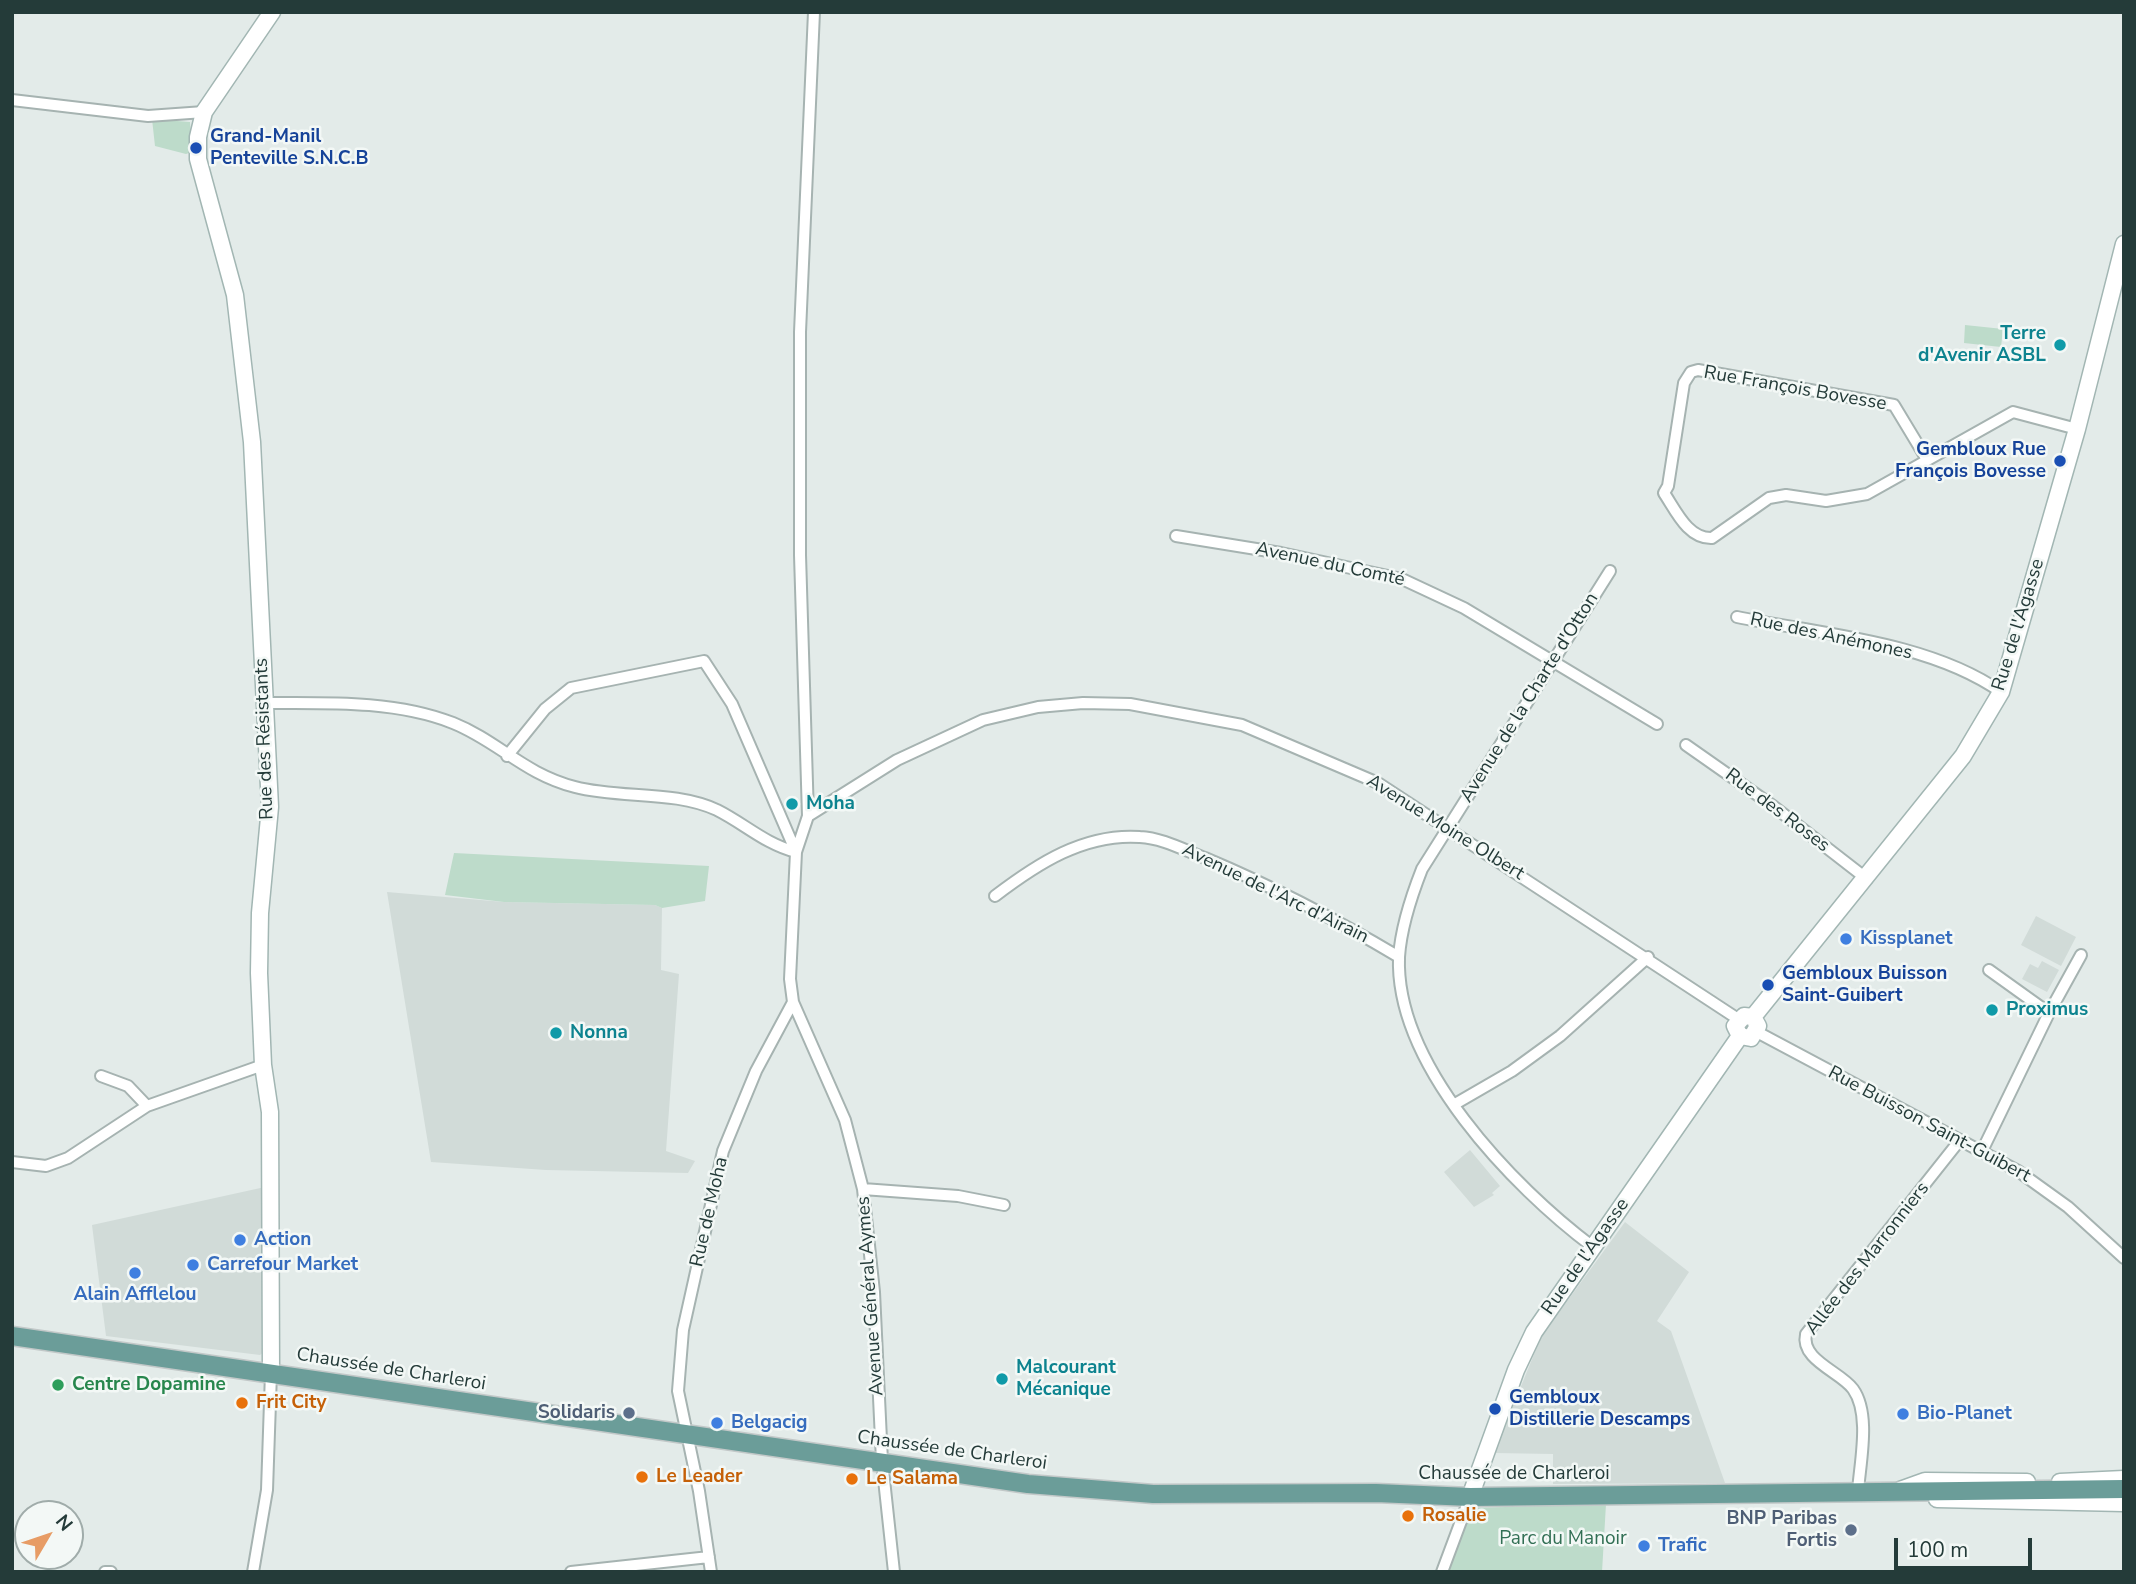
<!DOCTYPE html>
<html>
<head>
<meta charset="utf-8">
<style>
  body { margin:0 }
  #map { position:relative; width:2136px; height:1584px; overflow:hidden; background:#e3ebe9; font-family:"Nunito Sans",sans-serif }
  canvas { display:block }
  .frame { position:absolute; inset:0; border:14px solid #243b39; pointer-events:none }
  .north { position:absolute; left:14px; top:1500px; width:70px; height:70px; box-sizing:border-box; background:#f3f8f6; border:2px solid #a0acaa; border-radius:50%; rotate:51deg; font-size:19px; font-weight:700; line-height:28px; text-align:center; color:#243b39 }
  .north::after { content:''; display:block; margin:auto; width:24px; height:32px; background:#e79c65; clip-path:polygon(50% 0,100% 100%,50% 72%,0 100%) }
  .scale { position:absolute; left:1894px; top:1538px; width:138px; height:32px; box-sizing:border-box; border:4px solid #243b39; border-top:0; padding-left:9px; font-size:21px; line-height:24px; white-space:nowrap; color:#243b39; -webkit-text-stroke:5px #f3f8f6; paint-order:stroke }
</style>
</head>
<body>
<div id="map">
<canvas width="2136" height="1584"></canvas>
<div class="frame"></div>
<div class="north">N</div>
<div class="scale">100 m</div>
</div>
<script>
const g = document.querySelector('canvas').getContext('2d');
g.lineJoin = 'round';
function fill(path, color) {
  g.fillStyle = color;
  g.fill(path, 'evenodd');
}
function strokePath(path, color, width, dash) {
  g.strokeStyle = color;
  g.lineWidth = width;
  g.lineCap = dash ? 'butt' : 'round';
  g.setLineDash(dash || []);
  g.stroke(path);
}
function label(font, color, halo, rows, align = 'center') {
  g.font = font + ' "Nunito Sans",sans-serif';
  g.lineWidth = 5;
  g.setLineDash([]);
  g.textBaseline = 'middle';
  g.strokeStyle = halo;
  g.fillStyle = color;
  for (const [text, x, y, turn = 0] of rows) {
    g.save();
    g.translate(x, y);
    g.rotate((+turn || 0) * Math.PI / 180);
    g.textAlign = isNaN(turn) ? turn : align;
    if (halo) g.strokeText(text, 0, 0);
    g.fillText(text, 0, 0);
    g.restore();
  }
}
const built = new Path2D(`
  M 387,892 L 504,902 L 655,905 L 662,908 L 661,970 L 679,974 L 666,1151 L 695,1161 L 688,1173 L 546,1170 L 431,1162 Z
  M 2036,916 L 2076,937 L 2061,966 L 2021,945 Z
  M 2042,961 L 2059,970 L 2047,992 L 2022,979 L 2030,964 L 2038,968 Z
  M 1470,1150 L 1500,1186 L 1492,1193 L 1494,1195 L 1474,1207 L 1444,1172 Z
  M 265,1187 L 265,1351 L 260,1355 L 106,1336 L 92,1225 Z
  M 1625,1222 L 1689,1272 L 1657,1321 L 1671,1331 L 1725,1483 L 1553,1484 L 1553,1454 L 1494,1453 L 1541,1337 Z`);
const green = new Path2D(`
  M 152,119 L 190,122 L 192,152 L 186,154 L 155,146 Z
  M 1965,325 L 2003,329 L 2001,347 L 1964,343 Z
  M 454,853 L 709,866 L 705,901 L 662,908 L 655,905 L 504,902 L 445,895 Z
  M 1606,1504 L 1602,1572 L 1448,1572 L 1471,1508 Z`);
const street = new Path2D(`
  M 12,100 L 148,116 L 204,112
  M 1926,458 L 1894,405 L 1698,370 L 1691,372 L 1684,383 L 1668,486 L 1664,493 C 1676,511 1688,539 1712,538 L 1769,498 L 1786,495 L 1826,501 L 1867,494 L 2013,412 L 2077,429
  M 1176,536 L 1281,553 L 1402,579 L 1464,608 L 1657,724
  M 1737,617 C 1821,634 1930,642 2001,692
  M 264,703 C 325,703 395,700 453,723 C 498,741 524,774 575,787 C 620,799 674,790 717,810 C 745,824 765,844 796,852
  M 1686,745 L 1773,806 L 1867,879
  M 507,756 L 545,709 L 571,688 L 704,661 L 732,704 L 796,852 L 790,979 L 793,1002 L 845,1120 L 863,1189 L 874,1292 L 882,1461 L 894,1572
  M 808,816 L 800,555 L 800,332 L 814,12
  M 796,852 L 808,816 L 897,760 L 983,720 L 1038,707 L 1083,703 L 1130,704 L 1242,725 L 1378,783 L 1738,1019
  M 995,896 C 1037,864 1084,833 1140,837 C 1162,838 1184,850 1205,858 C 1272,886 1337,920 1399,957
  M 1989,970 L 2049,1013
  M 1757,1032 L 2018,1171 L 2068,1207 L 2124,1258
  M 101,1076 L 128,1086 L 147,1106
  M 1455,1104 L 1512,1071 L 1560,1036 L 1648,957
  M 1982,1151 L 2049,1013 L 2081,955
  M 12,1162 L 46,1166 L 68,1158 L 147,1106 L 263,1065
  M 863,1189 L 958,1196 L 1004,1205
  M 1593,1247 C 1513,1187 1395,1065 1399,957 C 1401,927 1411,897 1422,869 L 1610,571
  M 1858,1491 C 1860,1462 1871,1414 1853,1389 C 1841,1372 1800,1360 1806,1334 L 1960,1140
  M 105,1572 L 111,1572
  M 253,1572 L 267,1490 L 271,1373
  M 571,1572 L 709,1557
  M 711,1572 L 699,1491 L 678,1391 L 683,1330 L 723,1151 L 756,1071 L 793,1002
  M 1442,1572 L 1470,1497`);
const secondary = new Path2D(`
  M 1753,1017 L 1963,756 L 2001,692 L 2077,429 L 2124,244
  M 1740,1036 L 1751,1038 L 1758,1026 L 1753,1017
  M 1740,1036 L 1735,1026 L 1744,1016 L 1753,1017
  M 271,1373 L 270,1112 L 263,1065 L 259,973 L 260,913 L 270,807 L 252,442 L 235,295 L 198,159 L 198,137 L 204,112 L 272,12
  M 2060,1482 L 2124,1479
  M 1900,1490 L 1925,1481 L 2027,1482
  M 1470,1497 L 1516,1370 L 1534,1332 L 1740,1036
  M 1937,1499 L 2124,1503`);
const primary = new Path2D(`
  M 12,1336 L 1028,1484 L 1153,1494 L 1376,1493 L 1470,1497 L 2124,1489`);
const markers = [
  [196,148,7,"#1a4fb4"],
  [2060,345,7,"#0f9aa8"],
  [2060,461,7,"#1a4fb4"],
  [792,804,7,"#0f9aa8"],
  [1846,939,7,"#3f7fe0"],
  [1768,985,7,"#1a4fb4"],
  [1992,1010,7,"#0f9aa8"],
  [556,1033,7,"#0f9aa8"],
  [240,1240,7,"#3f7fe0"],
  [193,1265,7,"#3f7fe0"],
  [135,1273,7,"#3f7fe0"],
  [1002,1379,7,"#0f9aa8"],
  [58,1385,7,"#2e9e5b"],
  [242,1403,7,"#e8710a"],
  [1495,1409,7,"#1a4fb4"],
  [629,1413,7,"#5c6f8a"],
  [1903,1414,7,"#3f7fe0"],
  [717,1423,7,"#3f7fe0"],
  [642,1477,7,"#e8710a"],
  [852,1479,7,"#e8710a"],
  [1408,1516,7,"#e8710a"],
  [1851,1530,7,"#5c6f8a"],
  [1644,1546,7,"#3f7fe0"]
];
const transitNames = [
  ["Grand-Manil",210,137],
  ["Penteville S.N.C.B",210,159],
  ["Gembloux Rue",2046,450,"right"],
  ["François Bovesse",2046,472,"right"],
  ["Gembloux Buisson",1782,974],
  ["Saint-Guibert",1782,996],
  ["Gembloux",1509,1398],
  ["Distillerie Descamps",1509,1420]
];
const cultureNames = [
  ["Terre",2046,334,"right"],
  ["d'Avenir ASBL",2046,356,"right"],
  ["Moha",806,804],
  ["Proximus",2006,1010],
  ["Nonna",570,1033],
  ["Malcourant",1016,1368],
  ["Mécanique",1016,1390]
];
const streetNames = [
  ["Rue François Bovesse",1795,389,10],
  ["Avenue du Comté",1330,565,12],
  ["Rue de l'Agasse",2019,625,-73],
  ["Rue des Anémones",1831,637,12],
  ["Avenue de la Charte d'Otton",1530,698,-58],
  ["Rue des Résistants",265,739,-92],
  ["Rue des Roses",1777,811,37],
  ["Avenue Moine Olbert",1445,828,32],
  ["Avenue de l'Arc d'Airain",1275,894,26],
  ["Rue Buisson Saint-Guibert",1929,1125,28],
  ["Rue de Moha",710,1212,-77],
  ["Rue de l'Agasse",1586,1257,-55],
  ["Allée des Marronniers",1868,1259,-52],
  ["Avenue Général Aymes",871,1296,-94],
  ["Chaussée de Charleroi",391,1370,9],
  ["Chaussée de Charleroi",952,1451,8],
  ["Chaussée de Charleroi",1514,1474]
];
const shopNames = [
  ["Kissplanet",1860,939],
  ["Action",254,1240],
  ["Carrefour Market",207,1265],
  ["Alain Afflelou",135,1295,"center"],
  ["Bio-Planet",1917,1414],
  ["Belgacig",731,1423],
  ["Trafic",1658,1546]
];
const leisureNames = [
  ["Centre Dopamine",72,1385]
];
const foodNames = [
  ["Frit City",256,1403],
  ["Le Leader",656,1477],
  ["Le Salama",866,1479],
  ["Rosalie",1422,1516]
];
const serviceNames = [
  ["Solidaris",615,1413],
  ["BNP Paribas",1837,1519],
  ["Fortis",1837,1541]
];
const parkNames = [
  ["Parc du Manoir",1563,1539]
];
fill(built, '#d1dbd8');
fill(green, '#bddbca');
strokePath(street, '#a6b3b1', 14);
strokePath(secondary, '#a2b6b3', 19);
strokePath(primary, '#c2c8c8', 21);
strokePath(street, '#fff', 10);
strokePath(secondary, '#fff', 16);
strokePath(primary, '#6b9d99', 18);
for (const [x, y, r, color] of markers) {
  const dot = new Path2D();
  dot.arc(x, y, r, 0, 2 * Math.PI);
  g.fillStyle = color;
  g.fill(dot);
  strokePath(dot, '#f3f8f6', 2.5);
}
label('bold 19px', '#164399', '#f3f8f6', transitNames, 'left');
label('bold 19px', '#0d838f', '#f3f8f6', cultureNames, 'left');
label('19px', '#243b39', '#f3f8f6', streetNames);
label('bold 19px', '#366cbe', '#f3f8f6', shopNames, 'left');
label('bold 19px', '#27864d', '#f3f8f6', leisureNames, 'left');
label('bold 19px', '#c56008', '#f3f8f6', foodNames, 'left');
label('bold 19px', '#4e5e75', '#f3f8f6', serviceNames, 'right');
label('19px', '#316f54', '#f3f8f6', parkNames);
</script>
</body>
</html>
